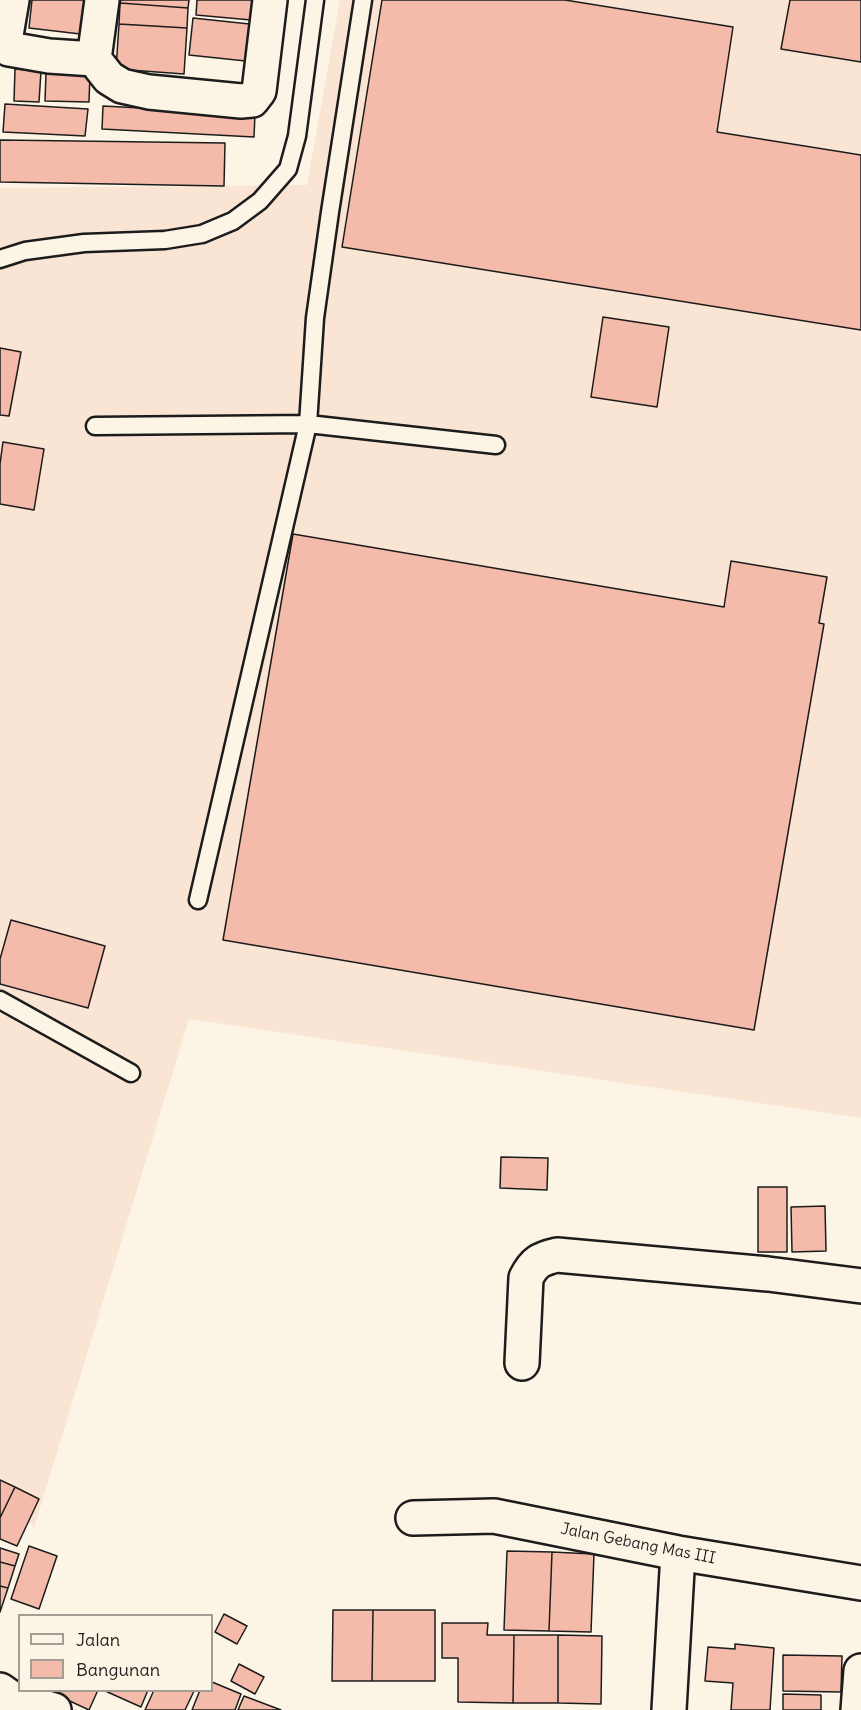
<!DOCTYPE html>
<html>
<head>
<meta charset="utf-8">
<style>
  body { margin:0 }
  #map { position:relative; width:861px; height:1710px; overflow:hidden; background:#fcf5e5; font-family:Delius,sans-serif }
  canvas { display:block }
  .legend { position:absolute; left:18px; top:1614px; width:195px; height:78px; box-sizing:border-box; background:#fcf5e5; border:2px solid #a29e95; margin:0; padding:8px 10px; list-style:none; font-size:18px; color:#1c1c1c }
  .legend li { display:flex; align-items:center; gap:12px; height:30px }
  .legend b { width:30px; border:2px solid #a29e95 }
</style>
</head>
<body>
<div id="map">
<canvas width="861" height="1710"></canvas>
<ul class="legend">
<li><b style="height:8px;background:#fcf5e5"></b>Jalan</li>
<li><b style="height:16px;background:#f4bbaa"></b>Bangunan</li>
</ul>
</div>
<script>
const g = document.querySelector('canvas').getContext('2d');
g.lineJoin = 'round';
function fill(path, color) {
  g.fillStyle = color;
  g.fill(path, 'evenodd');
}
function strokePath(path, color, width, dash) {
  g.strokeStyle = color;
  g.lineWidth = width;
  g.lineCap = dash ? 'butt' : 'round';
  g.setLineDash(dash || []);
  g.stroke(path);
}
function label(font, color, halo, rows, align = 'center') {
  g.font = font + ' Delius,sans-serif';
  g.lineWidth = 6;
  g.setLineDash([]);
  g.textBaseline = 'middle';
  g.strokeStyle = halo;
  g.fillStyle = color;
  for (const [text, x, y, turn = 0] of rows) {
    g.save();
    g.translate(x, y);
    g.rotate((+turn || 0) * Math.PI / 180);
    g.textAlign = isNaN(turn) ? turn : align;
    if (halo) g.strokeText(text, 0, 0);
    g.fillText(text, 0, 0);
    g.restore();
  }
}
const built = new Path2D(`
  M 340,0 L 861,0 L 861,1118 L 189,1019 L 34,1528 L 0,1485 L 0,188 L 307,185 Z`);
const building = new Path2D(`
  M 32,0 L 93,0 L 89,35 L 29,28 Z
  M 121,0 L 189,0 L 188,8 L 120,3 Z
  M 197,0 L 264,0 L 262,21 L 196,15 Z
  M 382,0 L 565,0 L 733,27 L 717,132 L 861,155 L 861,330 L 342,247 Z
  M 790,0 L 861,0 L 861,62 L 781,49 Z
  M 120,3 L 188,8 L 187,28 L 119,24 Z
  M 193,18 L 259,25 L 255,62 L 189,55 Z
  M 119,24 L 187,28 L 184,74 L 116,69 Z
  M 15,69 L 41,71 L 39,102 L 14,101 Z
  M 46,73 L 90,74 L 89,102 L 45,101 Z
  M 5,104 L 88,109 L 85,136 L 3,132 Z
  M 103,106 L 255,114 L 254,137 L 102,129 Z
  M 0,140 L 225,143 L 224,186 L 0,182 Z
  M 603,317 L 669,327 L 657,407 L 591,397 Z
  M 0,348 L 21,352 L 9,416 L 0,415 Z
  M 3,442 L 44,449 L 34,510 L 0,504 L 0,464 Z
  M 293,534 L 724,607 L 731,561 L 827,577 L 819,623 L 824,624 L 754,1030 L 223,940 Z
  M 11,920 L 105,946 L 88,1008 L 0,984 L 0,959 Z
  M 501,1157 L 548,1158 L 547,1190 L 500,1188 Z
  M 758,1187 L 787,1187 L 787,1252 L 758,1252 Z
  M 825,1206 L 826,1251 L 792,1252 L 791,1207 Z
  M 0,1480 L 15,1487 L 0,1518 Z
  M 15,1487 L 39,1499 L 17,1546 L 0,1539 L 0,1518 Z
  M 29,1546 L 57,1556 L 39,1609 L 11,1599 Z
  M 0,1548 L 19,1554 L 15,1566 L 0,1562 Z
  M 507,1551 L 552,1552 L 549,1631 L 504,1630 Z
  M 552,1552 L 594,1554 L 591,1632 L 549,1631 Z
  M 0,1562 L 15,1566 L 8,1588 L 0,1586 Z
  M 0,1586 L 8,1588 L 0,1612 Z
  M 333,1610 L 373,1610 L 372,1681 L 332,1681 Z
  M 373,1610 L 435,1610 L 435,1681 L 372,1681 Z
  M 224,1614 L 247,1626 L 237,1644 L 215,1632 Z
  M 442,1623 L 488,1623 L 487,1635 L 514,1635 L 513,1703 L 458,1702 L 458,1658 L 442,1658 Z
  M 514,1635 L 558,1635 L 558,1703 L 513,1703 Z
  M 558,1635 L 602,1636 L 601,1704 L 558,1703 Z
  M 735,1644 L 774,1648 L 770,1710 L 731,1710 L 733,1683 L 705,1681 L 708,1647 L 735,1649 Z
  M 783,1655 L 842,1656 L 841,1692 L 783,1691 Z
  M 239,1664 L 264,1677 L 255,1694 L 231,1681 Z
  M 212,1682 L 241,1694 L 235,1710 L 192,1710 L 200,1690 L 212,1690 Z
  M 46,1690 L 98,1690 L 89,1710 Z
  M 103,1690 L 148,1690 L 141,1707 Z
  M 154,1690 L 192,1690 L 194,1691 L 185,1710 L 145,1710 Z
  M 783,1694 L 821,1695 L 821,1710 L 783,1710 Z
  M 244,1696 L 281,1710 L 238,1710 Z`);
const service = new Path2D(`
  M 0,259 L 25,251 L 84,243 L 165,240 L 202,234 L 233,221 L 260,201 L 288,169 L 297,136 L 315,0
  M 95,426 L 308,424 L 496,445
  M 198,900 L 308,424 L 315,318 L 330,212 L 363,0
  M 0,1000 L 131,1073`);
const minor = new Path2D(`
  M 12,0 L 5,41 L 9,49 L 49,56 L 94,59 L 109,78 L 122,86 L 149,92 L 241,101 L 252,100 L 259,91 L 270,0
  M 94,59 L 102,0
  M 522,1363 L 526,1278 C 534,1262 540,1259 557,1255 L 768,1274 L 861,1286
  M 413,1518 L 494,1516 L 678,1553 L 861,1583
  M 0,1690 L 10,1697 L 54,1710
  M 669,1710 L 678,1553
  M 858,1710 L 861,1671`);
const streetNames = [
  ["Jalan Gebang Mas III",638,1544,11]
];
fill(built, '#fae4d3');
fill(building, '#f4bbaa');
strokePath(building, '#1c1c1c', 1.5);
strokePath(service, '#1c1c1c', 21);
strokePath(minor, '#1c1c1c', 38);
strokePath(service, '#fcf5e5', 16);
strokePath(minor, '#fcf5e5', 33);
label('16px', '#1c1c1c', '#fcf5e5', streetNames);
</script>
</body>
</html>
